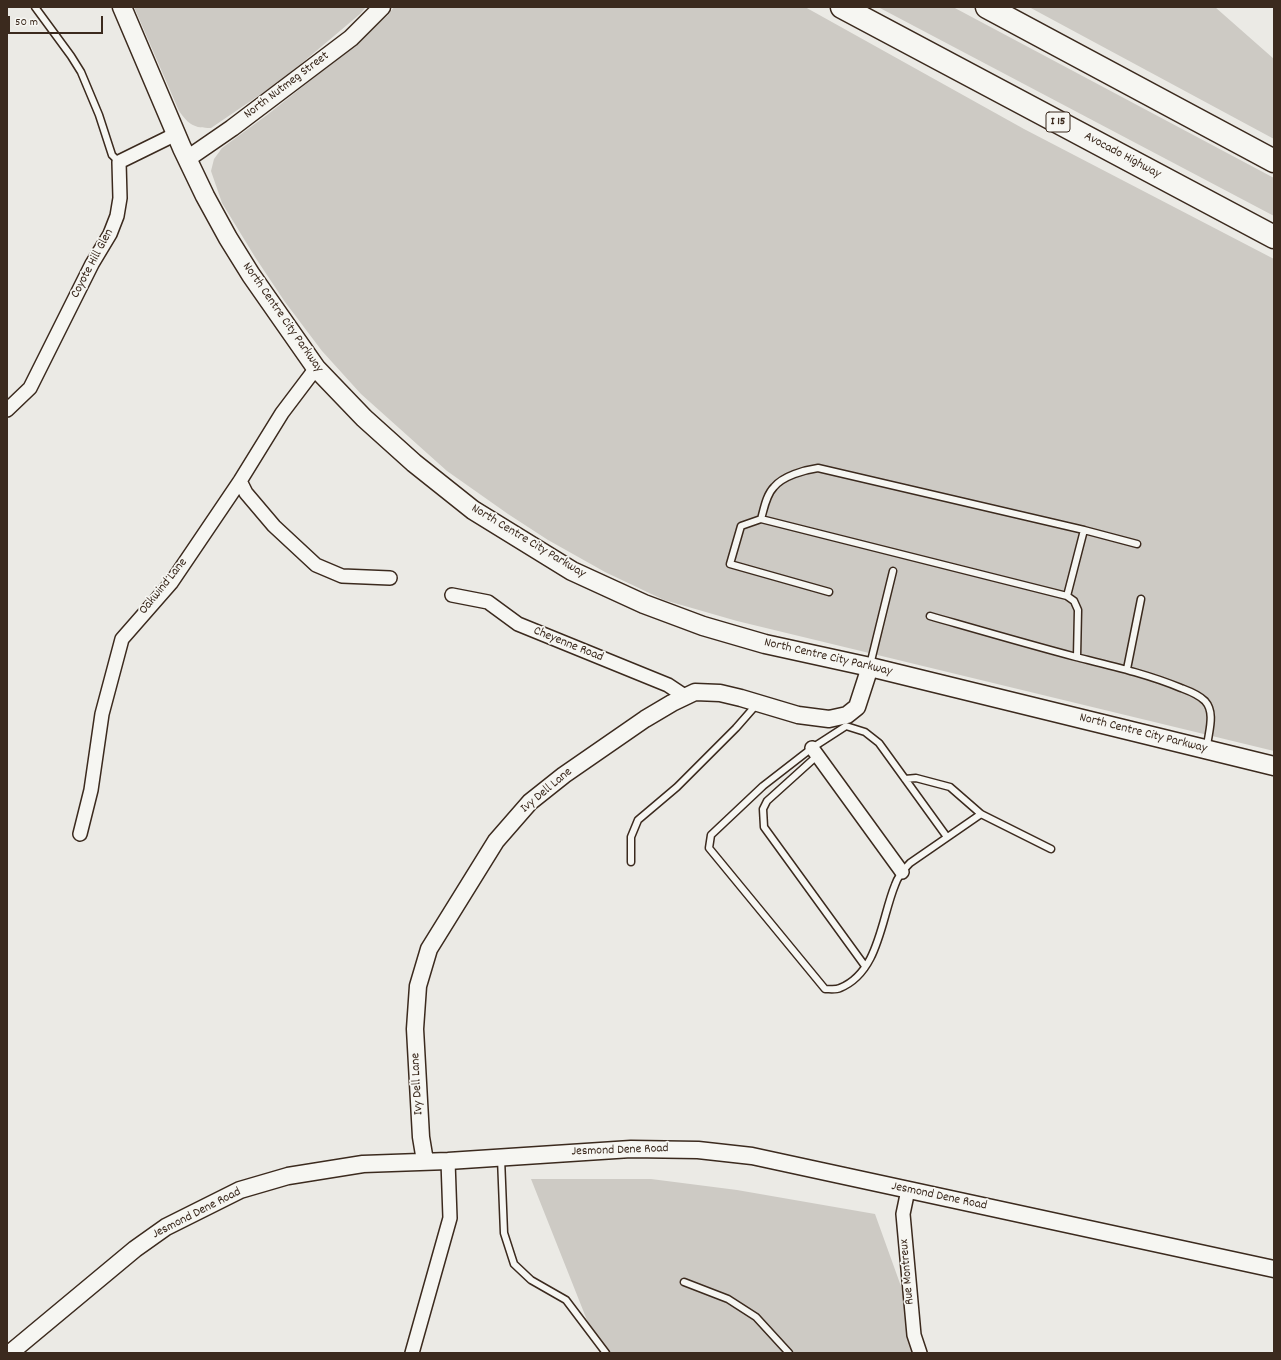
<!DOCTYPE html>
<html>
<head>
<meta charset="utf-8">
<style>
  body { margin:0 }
  #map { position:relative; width:1281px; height:1360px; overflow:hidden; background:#ebeae5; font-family:Dekko,sans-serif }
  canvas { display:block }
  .frame { position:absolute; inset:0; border:8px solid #3b2a1e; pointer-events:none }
  .scale { position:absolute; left:8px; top:16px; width:95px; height:18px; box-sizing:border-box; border:2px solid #3b2a1e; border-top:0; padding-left:5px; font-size:12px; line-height:14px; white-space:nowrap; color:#3b2a1e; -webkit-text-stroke:3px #f6f6f2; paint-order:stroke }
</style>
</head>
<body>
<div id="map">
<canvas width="1281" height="1360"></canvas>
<div class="frame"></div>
<div class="scale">50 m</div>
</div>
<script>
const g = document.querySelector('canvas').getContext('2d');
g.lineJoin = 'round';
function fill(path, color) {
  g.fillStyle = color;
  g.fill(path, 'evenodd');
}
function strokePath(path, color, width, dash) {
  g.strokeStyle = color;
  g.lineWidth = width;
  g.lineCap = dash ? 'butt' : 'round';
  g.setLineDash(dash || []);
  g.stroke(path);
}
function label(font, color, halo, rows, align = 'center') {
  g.font = font + ' Dekko,sans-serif';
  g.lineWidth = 3.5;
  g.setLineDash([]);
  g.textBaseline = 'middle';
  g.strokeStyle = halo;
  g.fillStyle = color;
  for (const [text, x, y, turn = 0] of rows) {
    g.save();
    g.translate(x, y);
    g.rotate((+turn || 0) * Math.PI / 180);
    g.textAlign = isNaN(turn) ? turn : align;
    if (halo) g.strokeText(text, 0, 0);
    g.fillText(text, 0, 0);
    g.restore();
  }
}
const green = new Path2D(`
  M 134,7 L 366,7 L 360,14 L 283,79 L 211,128 C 194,128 189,125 179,111 Z
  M 394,7 L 805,7 L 1024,129 L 1274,259 L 1274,751 L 737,621 L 664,600 L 605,572 L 548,540 L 508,514 L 447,471 L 361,394 L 322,351 L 285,302 L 255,257 L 222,203 L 211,171 L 214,159 L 222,148 L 267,115 L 354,46 L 388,15 Z
  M 878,7 L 953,7 L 1274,178 L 1274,216 Z
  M 1029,7 L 1215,7 L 1274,59 L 1274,139 Z
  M 531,1179 L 651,1179 L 737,1190 L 875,1214 L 925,1353 L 600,1353 Z`);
const service = new Path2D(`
  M 35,7 L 71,56 L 81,72 L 99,115 L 112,155 L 119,162
  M 761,519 L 741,526 L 730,564 L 829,592
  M 1067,596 L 761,519 C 764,509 766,495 774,487 C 783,476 804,470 818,468 L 1084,530
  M 930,616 C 979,630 1027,644 1076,657 C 1112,666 1147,674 1181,688 C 1189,691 1198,694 1205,701 C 1216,713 1208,733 1207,747
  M 1077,657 L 1078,610 L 1074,601 L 1067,596 L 1084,530 L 1137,544
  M 870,665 L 893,571
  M 1127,669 L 1141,599
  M 818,755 L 767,801 L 763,809 L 764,827 L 865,966
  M 905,779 L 916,778 L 950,787 L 981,814 L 1051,849
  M 947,837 L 879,743 L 865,732 L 846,726 L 812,748 L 763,786 L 711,835 L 709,848 L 825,989 C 830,989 836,990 840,988 C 879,972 881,919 895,885 C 898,876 904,869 910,863 L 981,814
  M 631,862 L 631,837 L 638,820 L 677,787 L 736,728 L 757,704
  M 501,1158 L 504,1233 L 514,1264 L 531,1280 L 566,1300 L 606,1353
  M 684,1282 L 728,1299 L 756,1317 L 789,1353`);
const minor = new Path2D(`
  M 7,410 L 30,388 L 92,264 L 110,234 L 117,216 L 120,198 L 119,162 L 176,134
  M 240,481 L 246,493 L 274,526 L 316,565 L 342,576 L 390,578
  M 452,595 L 488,602 L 518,624 L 668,685 L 686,697
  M 812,748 L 902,872
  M 80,834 L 91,790 L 102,714 L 122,639 L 171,583 L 240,481 L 282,413 L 316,368
  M 908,1190 L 903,1214 L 914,1335 L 920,1353
  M 412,1353 L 450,1218 L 448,1161`);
const tertiary = new Path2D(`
  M 187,159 L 232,128 L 351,38 L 382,7
  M 425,1161 L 421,1137 L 415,1029 L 418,986 L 429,949 L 496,841 L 530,802 L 564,775 L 645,719 L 672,703 L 695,692 L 720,693 L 741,698 L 798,715 L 829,719 L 847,715 L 857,707 L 870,667
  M 10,1353 L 135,1249 L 166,1227 L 240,1190 L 288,1176 L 363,1164 L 448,1161 L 631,1149 L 698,1150 L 752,1156 L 1274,1269`);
const secondary = new Path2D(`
  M 122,7 L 182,148 L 205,196 L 228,238 L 251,275 L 316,368 L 364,418 L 414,463 L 473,510 L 572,571 L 644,604 L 703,626 L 765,644 L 870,667 L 1274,766`);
const motorway = new Path2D(`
  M 842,7 L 1274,237
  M 987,7 L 1274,161`);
const shields = [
  [1058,122,24]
];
const shieldNames = [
  ["I 15",1058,122]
];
const streetNames = [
  ["North Nutmeg Street",287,86,-37],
  ["Avocado Highway",1122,156,28],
  ["Coyote Hill Glen",93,264,-62],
  ["North Centre City Parkway",282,318,55],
  ["North Centre City Parkway",528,542,31],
  ["Oakwind Lane",164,587,-51],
  ["Cheyenne Road",568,645,22],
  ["North Centre City Parkway",828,658,13],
  ["North Centre City Parkway",1143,734,14],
  ["Ivy Dell Lane",547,791,-40],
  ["Ivy Dell Lane",418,1084,-93],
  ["Jesmond Dene Road",620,1151,-2],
  ["Jesmond Dene Road",939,1197,12],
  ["Jesmond Dene Road",197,1214,-27],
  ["Rue Montreux",908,1272,-95]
];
fill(green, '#cdcac4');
strokePath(service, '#3b2a1e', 9);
strokePath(minor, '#3b2a1e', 16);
strokePath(tertiary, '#3b2a1e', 19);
strokePath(secondary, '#3b2a1e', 21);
strokePath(motorway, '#3b2a1e', 25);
strokePath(service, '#f6f6f2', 6);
strokePath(minor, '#f6f6f2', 13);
strokePath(tertiary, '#f6f6f2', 16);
strokePath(secondary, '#f6f6f2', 18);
strokePath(motorway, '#f6f6f2', 22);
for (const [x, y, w] of shields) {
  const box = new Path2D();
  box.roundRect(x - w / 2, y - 10, w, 20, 3);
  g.fillStyle = '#f6f6f2';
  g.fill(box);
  strokePath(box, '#3b2a1e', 1);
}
label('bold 12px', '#3b2a1e', null, shieldNames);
label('13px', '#3b2a1e', '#f6f6f2', streetNames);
</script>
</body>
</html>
